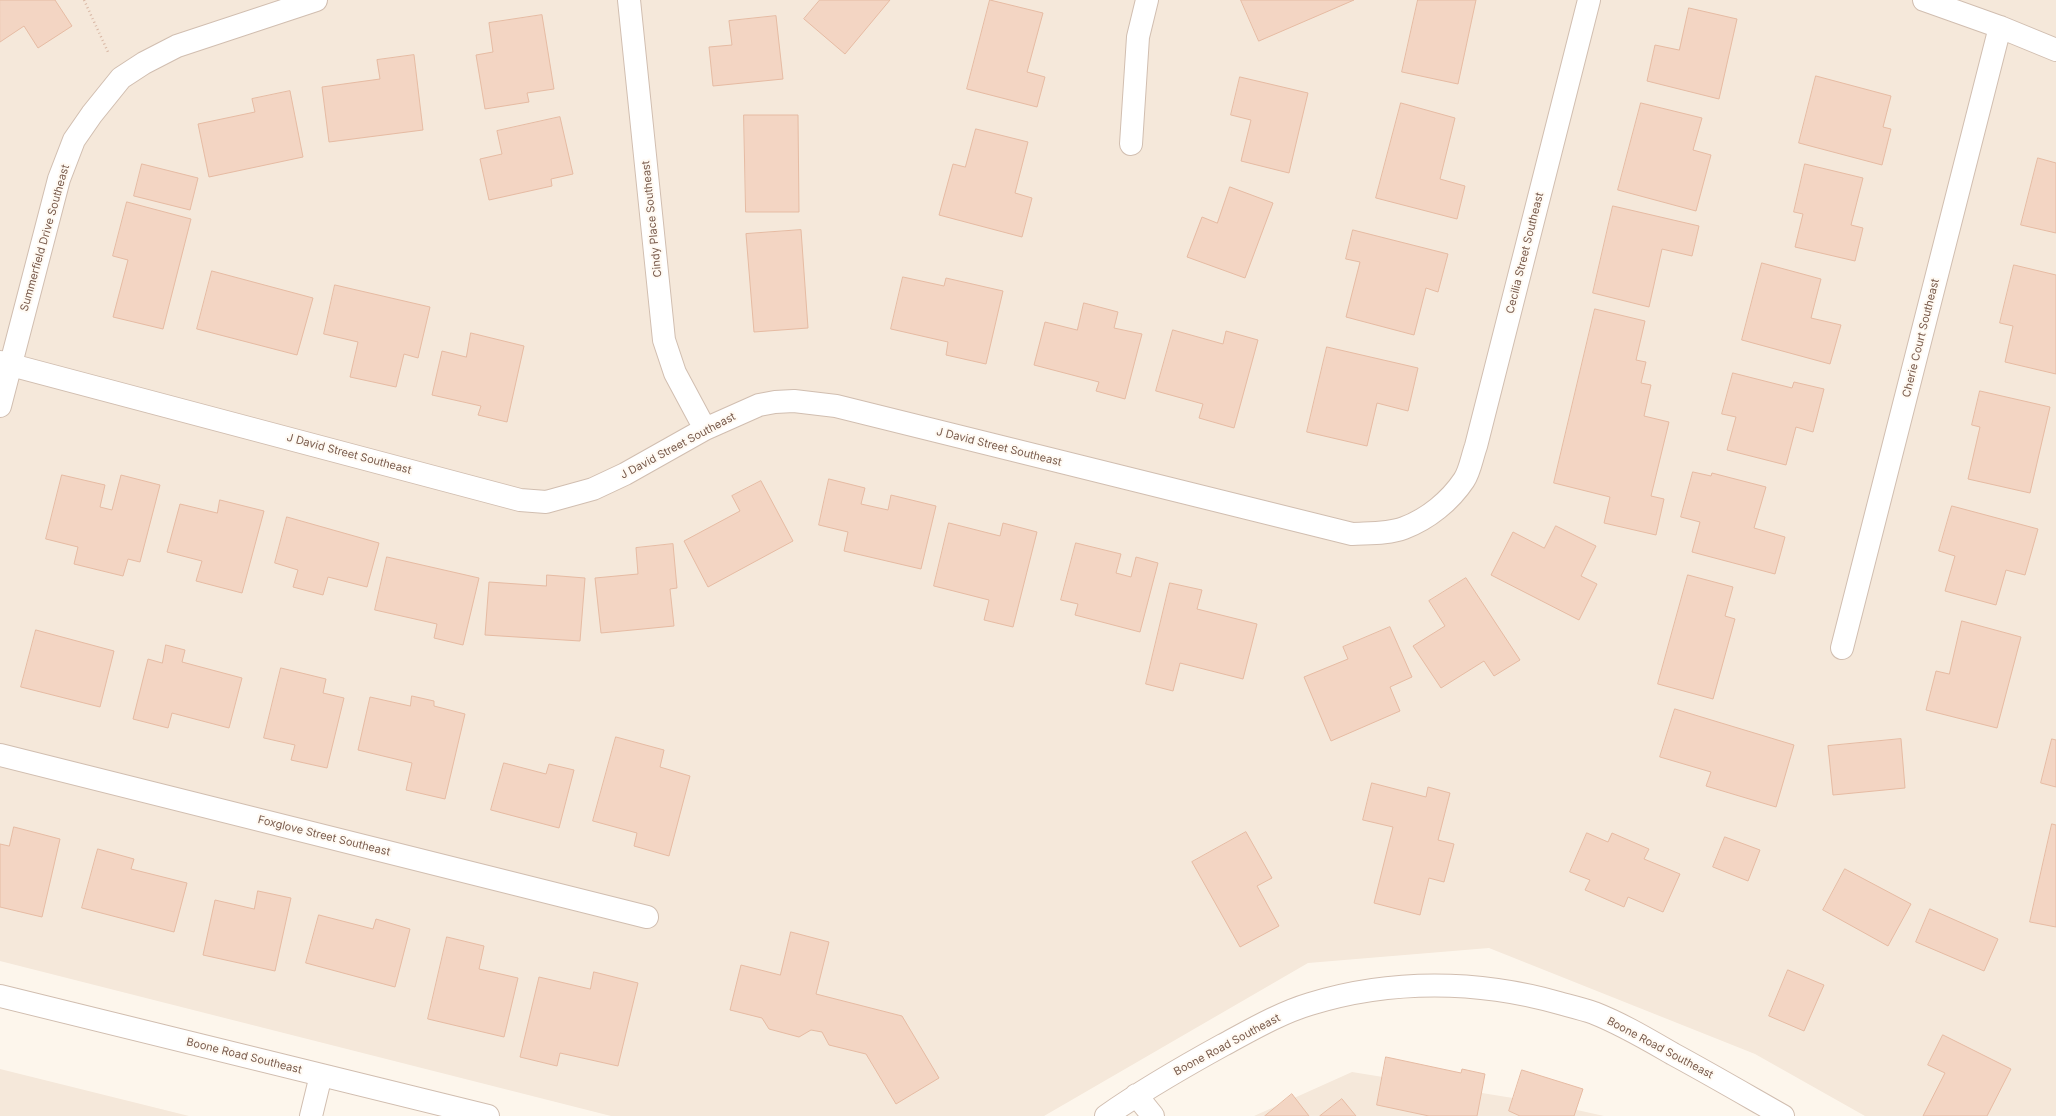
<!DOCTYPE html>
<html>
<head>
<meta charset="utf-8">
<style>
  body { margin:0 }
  canvas { display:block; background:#fdf6ec }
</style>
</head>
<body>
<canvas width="2056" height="1116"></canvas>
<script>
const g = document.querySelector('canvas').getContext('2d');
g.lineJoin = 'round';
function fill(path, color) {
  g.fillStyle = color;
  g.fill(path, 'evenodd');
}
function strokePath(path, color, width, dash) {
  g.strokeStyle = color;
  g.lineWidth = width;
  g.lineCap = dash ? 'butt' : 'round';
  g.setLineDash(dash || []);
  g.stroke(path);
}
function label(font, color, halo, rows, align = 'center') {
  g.font = font + ' Inter,sans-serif';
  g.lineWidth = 4;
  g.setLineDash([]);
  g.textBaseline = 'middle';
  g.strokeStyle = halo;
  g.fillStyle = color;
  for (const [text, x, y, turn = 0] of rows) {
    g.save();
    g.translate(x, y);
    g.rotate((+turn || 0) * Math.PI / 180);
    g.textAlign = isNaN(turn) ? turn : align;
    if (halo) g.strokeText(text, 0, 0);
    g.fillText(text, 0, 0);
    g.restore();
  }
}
const residential = new Path2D(`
  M 0,0 L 2056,0 L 2056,1116 L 1865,1116 L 1755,1054 L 1489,948 L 1308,963 L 1044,1116 L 611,1116 L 0,961 Z
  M 0,1069 L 189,1116 L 0,1116 Z
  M 1352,1072 L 1550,1104 L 1604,1116 L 1254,1116 Z`);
const building = new Path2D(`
  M 0,0 L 55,0 L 72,26 L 38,48 L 24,26 L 0,42 Z
  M 820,0 L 890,0 L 845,54 L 804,19 Z
  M 990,0 L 1043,13 L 1027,72 L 1045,77 L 1037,107 L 967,89 Z
  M 1241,0 L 1354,0 L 1259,41 Z
  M 1418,0 L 1476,0 L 1458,84 L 1402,72 Z
  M 1689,8 L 1737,19 L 1719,99 L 1647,81 L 1655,45 L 1679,50 Z
  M 542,15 L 554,89 L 527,93 L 529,102 L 485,109 L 476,55 L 493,52 L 489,23 Z
  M 776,16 L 783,79 L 713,86 L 709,47 L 732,45 L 729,21 Z
  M 414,55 L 423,130 L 329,142 L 322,87 L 380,79 L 377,60 Z
  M 1816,76 L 1891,96 L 1883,127 L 1891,129 L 1882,165 L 1799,143 Z
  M 1240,77 L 1308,93 L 1289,173 L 1241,161 L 1251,120 L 1231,115 Z
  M 290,91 L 303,157 L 209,177 L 198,124 L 255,112 L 252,99 Z
  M 1401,103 L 1455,118 L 1440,179 L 1465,186 L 1457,219 L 1376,198 Z
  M 1641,103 L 1702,118 L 1693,150 L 1711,155 L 1696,211 L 1618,190 Z
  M 744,115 L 798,115 L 799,212 L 746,212 Z
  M 560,117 L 573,174 L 551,179 L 552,186 L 489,200 L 480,159 L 502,154 L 497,131 Z
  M 976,129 L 1028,142 L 1015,193 L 1032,198 L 1022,237 L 939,215 L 953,164 L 965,167 Z
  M 2038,158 L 2056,163 L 2056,233 L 2021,225 Z
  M 142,164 L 198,178 L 190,210 L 134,196 Z
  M 1805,164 L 1863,178 L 1851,225 L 1863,228 L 1855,261 L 1795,247 L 1803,214 L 1794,212 Z
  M 1230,187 L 1273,203 L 1245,278 L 1187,257 L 1202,217 L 1217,223 Z
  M 127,202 L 191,219 L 163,329 L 113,317 L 128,260 L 113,256 Z
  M 1613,206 L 1699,226 L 1692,256 L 1662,249 L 1649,307 L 1593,293 Z
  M 801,230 L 808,328 L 754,332 L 746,234 Z
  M 1353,230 L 1448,254 L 1438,292 L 1426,288 L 1414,335 L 1346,317 L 1360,262 L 1346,259 Z
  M 1762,263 L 1821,279 L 1811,318 L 1841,325 L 1830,364 L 1742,340 Z
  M 2014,265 L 2056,275 L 2056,374 L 2005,362 L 2013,326 L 2000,323 Z
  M 212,271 L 313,298 L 297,355 L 197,329 Z
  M 903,277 L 944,286 L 946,278 L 1003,291 L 986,364 L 946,355 L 948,342 L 891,329 Z
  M 335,285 L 430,307 L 418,358 L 404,354 L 396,387 L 350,377 L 358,342 L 324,334 Z
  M 1084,303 L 1118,312 L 1114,328 L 1142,334 L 1125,399 L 1096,391 L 1099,382 L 1034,365 L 1045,322 L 1077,330 Z
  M 1595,309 L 1645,321 L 1636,360 L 1646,362 L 1641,383 L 1651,385 L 1644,416 L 1669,422 L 1651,496 L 1664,499 L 1656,535 L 1604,523 L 1610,497 L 1554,483 Z
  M 1173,330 L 1223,344 L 1226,331 L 1258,340 L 1234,428 L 1199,418 L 1203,404 L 1156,391 Z
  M 471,333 L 524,346 L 507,422 L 478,415 L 481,406 L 432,395 L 442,351 L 466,357 Z
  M 1327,347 L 1418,368 L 1408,411 L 1377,403 L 1367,446 L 1307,432 Z
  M 1733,373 L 1792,388 L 1794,382 L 1824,389 L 1813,432 L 1796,427 L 1786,465 L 1727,450 L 1736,417 L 1722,414 Z
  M 1980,391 L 2050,407 L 2030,493 L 1968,479 L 1980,427 L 1972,425 Z
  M 1693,472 L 1711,476 L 1712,473 L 1766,487 L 1754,528 L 1785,537 L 1775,574 L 1692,552 L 1700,522 L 1681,517 Z
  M 62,475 L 105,485 L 100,507 L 112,510 L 121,475 L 160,485 L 140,562 L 128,559 L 123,576 L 74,564 L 78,547 L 46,539 Z
  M 829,479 L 865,488 L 861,504 L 888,510 L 891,495 L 936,506 L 921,569 L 844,551 L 848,532 L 819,525 Z
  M 761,481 L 793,541 L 708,587 L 684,541 L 740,511 L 732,496 Z
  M 220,500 L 264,511 L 242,593 L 196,581 L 202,561 L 167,552 L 180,504 L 217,513 Z
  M 1952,506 L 2038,529 L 2025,575 L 2006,570 L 1996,605 L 1945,591 L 1955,556 L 1939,551 Z
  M 287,517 L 379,543 L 367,587 L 328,577 L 323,595 L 293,587 L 298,570 L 275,563 Z
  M 949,523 L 1000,536 L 1003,523 L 1037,532 L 1013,627 L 984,620 L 989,600 L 934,586 Z
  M 1556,526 L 1596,546 L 1581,576 L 1597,584 L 1579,620 L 1491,575 L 1513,532 L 1544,548 Z
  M 1076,543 L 1121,554 L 1116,573 L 1131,577 L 1136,557 L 1158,563 L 1140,632 L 1075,615 L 1078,604 L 1061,600 Z
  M 673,544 L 677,588 L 670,589 L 674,626 L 601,633 L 595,578 L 638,574 L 636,548 Z
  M 387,557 L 479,578 L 463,645 L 434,638 L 437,624 L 375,610 Z
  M 547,575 L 585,578 L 580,641 L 485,635 L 489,582 L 546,586 Z
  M 1688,575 L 1733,587 L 1725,616 L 1735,619 L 1713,699 L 1658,684 Z
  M 1466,578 L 1520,660 L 1494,676 L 1484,661 L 1441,688 L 1413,646 L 1445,626 L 1429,601 Z
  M 1170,583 L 1202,590 L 1197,609 L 1257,624 L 1243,679 L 1180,663 L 1173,691 L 1146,684 Z
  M 1962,621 L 2021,637 L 1997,728 L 1926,710 L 1936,671 L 1949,674 Z
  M 1390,627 L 1412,677 L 1390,687 L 1400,711 L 1331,741 L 1304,677 L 1348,659 L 1343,647 Z
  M 36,630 L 114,651 L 100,707 L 21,687 Z
  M 166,645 L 185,650 L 182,662 L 242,678 L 229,728 L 172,713 L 168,728 L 133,719 L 148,659 L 162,663 Z
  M 281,668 L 326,679 L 323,693 L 344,698 L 327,768 L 291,760 L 295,745 L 264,738 Z
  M 412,696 L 434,701 L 434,706 L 465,714 L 445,799 L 406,790 L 412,763 L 358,750 L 370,697 L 410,706 Z
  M 1675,709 L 1794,745 L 1776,807 L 1706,786 L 1711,772 L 1660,757 Z
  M 616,737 L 664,750 L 660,767 L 690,776 L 669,856 L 634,846 L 637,833 L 593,821 Z
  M 1901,739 L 1905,788 L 1833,795 L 1828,746 Z
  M 2052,739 L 2056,740 L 2056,787 L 2041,783 Z
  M 504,763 L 546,774 L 549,764 L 574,770 L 559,828 L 491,810 Z
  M 1372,783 L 1426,797 L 1428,787 L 1450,793 L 1438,840 L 1454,844 L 1444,882 L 1429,878 L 1420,915 L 1374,903 L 1393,827 L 1363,820 Z
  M 2052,824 L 2056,825 L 2056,927 L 2030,922 Z
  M 14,827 L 60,839 L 42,917 L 0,907 L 0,844 L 9,846 Z
  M 1246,832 L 1272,878 L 1257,886 L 1279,926 L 1240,947 L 1192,862 Z
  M 1587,833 L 1608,842 L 1612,833 L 1649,849 L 1644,859 L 1680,874 L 1663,912 L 1628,897 L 1624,907 L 1585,890 L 1590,880 L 1570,872 Z
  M 1725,837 L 1760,850 L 1748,881 L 1713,867 Z
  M 98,849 L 134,859 L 131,869 L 187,883 L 174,932 L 82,908 Z
  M 1845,869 L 1911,904 L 1888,946 L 1823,910 Z
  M 258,891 L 291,898 L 275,971 L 203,955 L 215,900 L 254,909 Z
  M 1930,909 L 1998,939 L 1984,971 L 1916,942 Z
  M 319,915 L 373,929 L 376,919 L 410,929 L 395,987 L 306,963 Z
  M 791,932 L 829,942 L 816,994 L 902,1016 L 939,1078 L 896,1104 L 866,1054 L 829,1045 L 822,1032 L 811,1030 L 799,1037 L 769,1029 L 762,1018 L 730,1010 L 741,965 L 780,975 Z
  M 447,937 L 484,946 L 479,969 L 518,978 L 504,1037 L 428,1019 Z
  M 1788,970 L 1824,985 L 1804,1031 L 1769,1016 Z
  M 594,972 L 638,983 L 618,1066 L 560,1053 L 557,1066 L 520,1057 L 539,977 L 590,989 Z
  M 1943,1035 L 2011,1069 L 1987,1116 L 1923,1116 L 1945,1073 L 1928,1065 Z
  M 1386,1057 L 1461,1073 L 1462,1069 L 1485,1074 L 1477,1116 L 1429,1116 L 1377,1105 Z
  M 1522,1070 L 1583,1089 L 1574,1116 L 1520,1116 L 1509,1111 Z
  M 1292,1094 L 1309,1116 L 1265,1116 Z
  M 1342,1099 L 1356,1116 L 1320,1116 Z`);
const path = new Path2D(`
  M 84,0 L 108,52`);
const minor = new Path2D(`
  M 629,0 L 664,340 L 675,373 L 705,429
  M 1924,0 L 2000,27 L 2056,50
  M 1131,144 L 1138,37 L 1147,0
  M 0,362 L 520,500 L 546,502 L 593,489 L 625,474 L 705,429 L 759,405 L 775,402 L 794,401 L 836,406 L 1352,534 C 1369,533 1388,534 1404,528 C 1428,519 1450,501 1464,480 C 1470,471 1472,457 1476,446 L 1589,0
  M 0,406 L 59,179 L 74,140 L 92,114 L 121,78 L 144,63 L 177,46 L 316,0
  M 1842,648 L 2000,27
  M 0,755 L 647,917
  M 0,996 L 488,1116
  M 1136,1095 L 1153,1116
  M 311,1116 L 321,1075
  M 1106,1116 C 1143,1090 1183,1067 1223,1045 C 1251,1030 1280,1013 1310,1004 C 1391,979 1478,980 1559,1003 C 1570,1006 1583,1009 1594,1013 C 1622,1024 1647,1039 1673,1054 C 1710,1074 1746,1095 1783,1116`);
const streetNames = [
  ["Cindy Place Southeast",652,219,-96],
  ["Summerfield Drive Southeast",45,238,-74],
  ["Cecilia Street Southeast",1525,253,-76],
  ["Cherie Court Southeast",1921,338,-76],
  ["J David Street Southeast",678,446,-28],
  ["J David Street Southeast",999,447,14],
  ["J David Street Southeast",349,454,15],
  ["Foxglove Street Southeast",324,836,14],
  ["Boone Road Southeast",1227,1045,-28],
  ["Boone Road Southeast",1660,1048,28],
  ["Boone Road Southeast",244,1056,14]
];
fill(residential, '#f5e8da');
fill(building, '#f3d5c3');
strokePath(building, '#e6bba3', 1);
strokePath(minor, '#d1beb0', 24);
strokePath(path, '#d9b8a5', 2.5, [1, 3]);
strokePath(minor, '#fff', 22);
label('11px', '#7a5c4d', '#fffaf3', streetNames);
</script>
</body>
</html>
